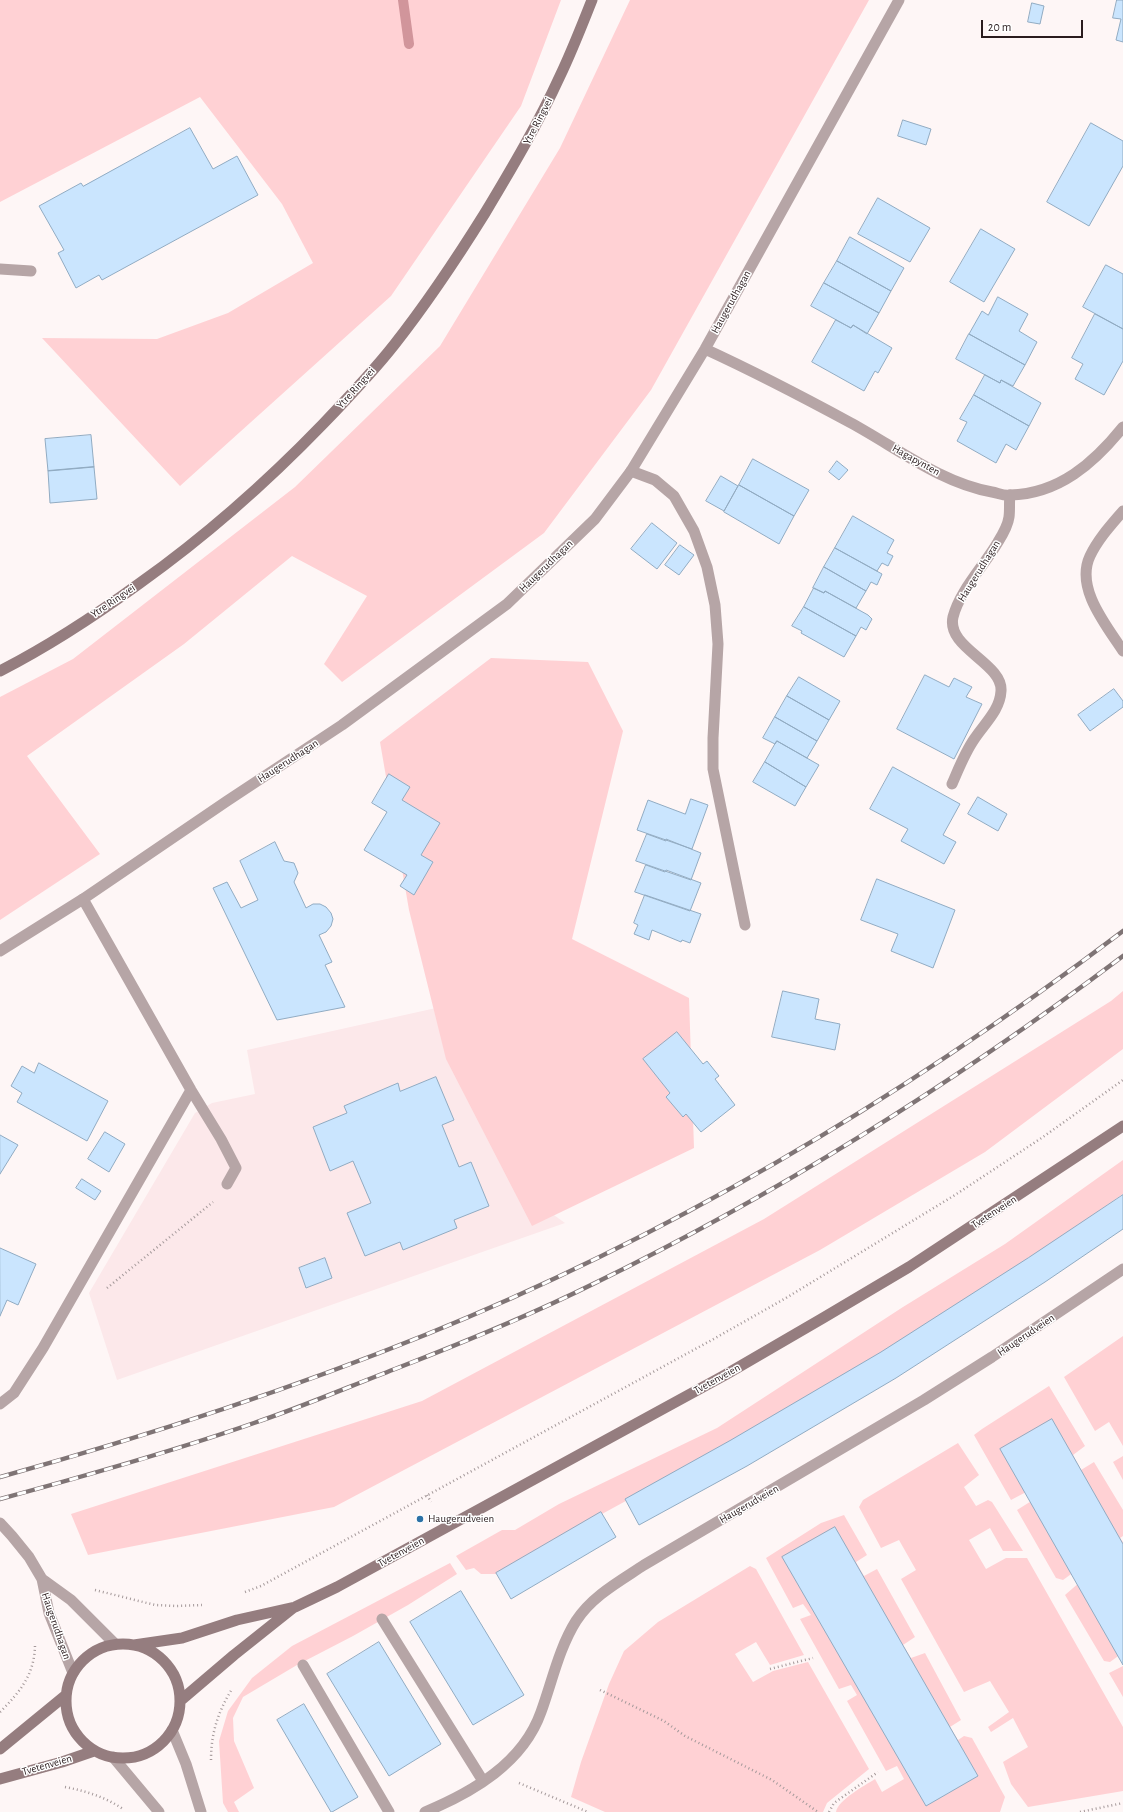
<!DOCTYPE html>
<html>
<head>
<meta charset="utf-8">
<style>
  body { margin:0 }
  #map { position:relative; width:1123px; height:1812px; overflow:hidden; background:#fef6f6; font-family:"Alegreya Sans",sans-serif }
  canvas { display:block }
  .scale { position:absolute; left:981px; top:20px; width:102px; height:18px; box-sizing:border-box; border:2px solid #2a1c1e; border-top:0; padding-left:5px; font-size:12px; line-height:14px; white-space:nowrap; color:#2a1c1e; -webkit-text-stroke:3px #fff; paint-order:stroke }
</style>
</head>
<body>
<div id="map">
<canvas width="1123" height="1812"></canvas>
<div class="scale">20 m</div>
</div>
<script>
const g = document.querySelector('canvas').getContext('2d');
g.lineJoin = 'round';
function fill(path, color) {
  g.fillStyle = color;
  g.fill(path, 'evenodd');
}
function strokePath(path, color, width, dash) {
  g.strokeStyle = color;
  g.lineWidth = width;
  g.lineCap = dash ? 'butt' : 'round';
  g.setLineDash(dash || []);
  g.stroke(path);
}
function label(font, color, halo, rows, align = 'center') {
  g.font = font + ' "Alegreya Sans",sans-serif';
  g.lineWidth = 3;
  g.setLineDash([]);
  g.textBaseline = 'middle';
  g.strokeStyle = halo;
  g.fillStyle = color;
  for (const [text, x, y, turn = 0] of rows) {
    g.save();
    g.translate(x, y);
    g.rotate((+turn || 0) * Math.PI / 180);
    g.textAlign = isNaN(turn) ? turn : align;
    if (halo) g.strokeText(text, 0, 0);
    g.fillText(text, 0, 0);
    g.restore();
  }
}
const built = new Path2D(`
  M 445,1006 L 547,1210 L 565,1223 L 117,1380 L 89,1293 L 195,1113 L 212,1103 L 255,1094 L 247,1050 Z`);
const green = new Path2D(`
  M 0,0 L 561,0 L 521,106 L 391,296 L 180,486 L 42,338 L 157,339 L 228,313 L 313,263 L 282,204 L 200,97 L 0,202 Z
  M 630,0 L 869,0 L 651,390 L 544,533 L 342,682 L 324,664 L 367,596 L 292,556 L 184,644 L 27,756 L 100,854 L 0,920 L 0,697 L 73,659 L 295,487 L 440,346 L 560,148 Z
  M 491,658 L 588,662 L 623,731 L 572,939 L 689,998 L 694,1148 L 532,1226 L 446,1059 L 409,910 L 380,742 Z
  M 1123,991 L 1123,1049 L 985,1152 L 820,1250 L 334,1507 L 88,1555 L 71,1514 L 422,1401 L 764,1219 L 1111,1001 Z
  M 1123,1160 L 1123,1194 L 1028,1261 L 882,1353 L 730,1444 L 602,1514 L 497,1574 L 481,1574 L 474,1568 L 466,1570 L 456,1556 L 502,1530 L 515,1530 L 559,1504 L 717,1428 L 903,1307 L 1005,1244 Z
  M 1123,1336 L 1123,1446 L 1109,1422 L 1095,1431 L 1064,1377 Z
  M 1049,1386 L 1085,1446 L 1073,1455 L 1081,1470 L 1094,1462 L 1123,1510 L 1123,1536 L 1120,1538 L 1123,1542 L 1123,1657 L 1121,1654 L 1110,1662 L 1104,1661 L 1065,1595 L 1080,1582 L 1074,1572 L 1063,1580 L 1056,1578 L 1017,1510 L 1033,1500 L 1028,1491 L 1011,1500 L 974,1435 L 982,1429 Z
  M 958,1443 L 979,1475 L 964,1487 L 976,1506 L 988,1500 L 992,1502 L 1023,1551 L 1003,1551 L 990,1528 L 969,1540 L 986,1569 L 1006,1558 L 1027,1558 L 1123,1727 L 1123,1791 L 1028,1807 L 1011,1784 L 1003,1762 L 1028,1747 L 1013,1718 L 991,1732 L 988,1727 L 1009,1712 L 990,1681 L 964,1692 L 901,1579 L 916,1570 L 899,1540 L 881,1548 L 859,1507 L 863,1500 Z
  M 1123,1456 L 1123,1480 L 1113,1462 Z
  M 844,1515 L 867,1555 L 856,1562 L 864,1576 L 877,1569 L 915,1637 L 903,1645 L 911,1658 L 925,1653 L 961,1720 L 950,1727 L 958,1740 L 964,1736 L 972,1738 L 1005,1797 L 1000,1812 L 836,1812 C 838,1800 864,1786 875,1779 L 882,1792 L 904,1779 L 897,1766 L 886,1771 L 847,1701 L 857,1695 L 851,1685 L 839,1689 L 800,1619 L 811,1615 L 803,1604 L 793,1608 L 766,1558 L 821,1523 Z
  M 450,1563 L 457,1574 L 408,1605 L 353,1636 L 297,1665 L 243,1697 L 233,1718 L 234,1741 L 254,1788 L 234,1802 L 239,1812 L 228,1812 L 223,1803 L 219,1741 L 228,1711 L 252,1678 L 292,1646 Z
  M 750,1566 L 756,1569 L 804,1655 L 770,1665 L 756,1642 L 735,1654 L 753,1682 L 773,1671 L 808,1662 L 869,1769 L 827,1803 L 823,1812 L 605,1812 L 571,1797 L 581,1762 L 609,1684 L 624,1651 L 658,1622 Z
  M 1123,1666 L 1123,1697 L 1109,1673 Z`);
const stream = new Path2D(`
  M 403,0 L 409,44`);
const building = new Path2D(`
  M 1117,0 L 1123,0 L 1123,42 L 1116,40 L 1121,19 L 1113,18 Z
  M 1032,3 L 1044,6 L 1040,24 L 1028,22 Z
  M 903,120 L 931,129 L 926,145 L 898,136 Z
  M 1091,123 L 1123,141 L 1123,166 L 1089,226 L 1047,202 Z
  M 190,128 L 213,169 L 237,156 L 258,195 L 102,280 L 99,275 L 76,288 L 58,253 L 64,250 L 39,206 L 81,183 L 83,186 Z
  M 878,198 L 930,228 L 910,262 L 858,234 Z
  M 981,229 L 1015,249 L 984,302 L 950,282 Z
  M 850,237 L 904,268 L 891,291 L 837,261 Z
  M 837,261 L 891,291 L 879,313 L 824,283 Z
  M 1106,265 L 1123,274 L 1123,329 L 1083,307 Z
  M 824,283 L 879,313 L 867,334 L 853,325 L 851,328 L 811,306 Z
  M 998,297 L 1028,314 L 1019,331 L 1037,342 L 1025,365 L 969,334 L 982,311 L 988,315 Z
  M 1095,314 L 1123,329 L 1123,361 L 1104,395 L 1075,379 L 1083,364 L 1072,358 Z
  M 836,320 L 851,328 L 853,325 L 892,348 L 878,373 L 875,371 L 864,391 L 812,362 Z
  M 969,334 L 1025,365 L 1013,386 L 1001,380 L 1000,383 L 956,359 Z
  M 985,375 L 1000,383 L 1001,380 L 1041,403 L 1029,426 L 974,395 Z
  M 974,395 L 1029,426 L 1016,450 L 1006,444 L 996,463 L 957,441 L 967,422 L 960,419 Z
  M 91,435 L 94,467 L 48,471 L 45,439 Z
  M 753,459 L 809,490 L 794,516 L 739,485 Z
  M 837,461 L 848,470 L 839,480 L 829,472 Z
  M 94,467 L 97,499 L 50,503 L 48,471 Z
  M 721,476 L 738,486 L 724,511 L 706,501 Z
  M 739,485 L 794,516 L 779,544 L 724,512 Z
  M 853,516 L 894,540 L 887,553 L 893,556 L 888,566 L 882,563 L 877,571 L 835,548 Z
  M 652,523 L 677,543 L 657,569 L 631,549 Z
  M 680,545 L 694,555 L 679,575 L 665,565 Z
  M 835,548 L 882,574 L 877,585 L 871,582 L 866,591 L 824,567 Z
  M 824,567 L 866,591 L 856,608 L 825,591 L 824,593 L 813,588 Z
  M 814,588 L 824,593 L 825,591 L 868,615 L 872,619 L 866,630 L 861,627 L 856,636 L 804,607 Z
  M 804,607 L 856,636 L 844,657 L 801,633 L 802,631 L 792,626 Z
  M 925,675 L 949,687 L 954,678 L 972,687 L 966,697 L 982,704 L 954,759 L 897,729 Z
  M 799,677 L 840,701 L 829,720 L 787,696 Z
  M 1114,689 L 1123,701 L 1123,707 L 1090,731 L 1078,715 Z
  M 787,696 L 829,720 L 817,741 L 775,717 Z
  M 775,717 L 817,741 L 807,758 L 777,741 L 775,744 L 763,738 Z
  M 777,741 L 819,765 L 806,787 L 765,762 Z
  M 765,762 L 806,787 L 795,806 L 753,782 Z
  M 893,767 L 960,804 L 943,835 L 956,842 L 944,864 L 901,841 L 908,829 L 870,809 Z
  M 389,774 L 410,787 L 402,800 L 440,823 L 421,855 L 433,862 L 414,895 L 400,886 L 407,875 L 364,850 L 387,812 L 372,803 Z
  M 978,797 L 1007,814 L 998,831 L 968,814 Z
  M 691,799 L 708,805 L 692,849 L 637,830 L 648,800 L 685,814 Z
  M 647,834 L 666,841 L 666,839 L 701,853 L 691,880 L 636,861 Z
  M 275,842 L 284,861 L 294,863 L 298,873 L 294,882 L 306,908 L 313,904 L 320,904 L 326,907 L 331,913 L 333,919 L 331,926 L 326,932 L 319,935 L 332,962 L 325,965 L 345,1007 L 277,1020 L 213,888 L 227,882 L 241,908 L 258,900 L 240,861 Z
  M 646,865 L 665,872 L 666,870 L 701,883 L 690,911 L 635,892 Z
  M 877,879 L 955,910 L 933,968 L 891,951 L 898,934 L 861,920 Z
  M 645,895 L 701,914 L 690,943 L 682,940 L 681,942 L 652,930 L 649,940 L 634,934 L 638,925 L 634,923 Z
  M 783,991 L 819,999 L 815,1019 L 840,1024 L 835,1050 L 772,1037 Z
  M 677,1032 L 703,1064 L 707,1061 L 719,1076 L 715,1079 L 735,1105 L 701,1132 L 686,1114 L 683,1117 L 666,1097 L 670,1093 L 643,1059 Z
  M 39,1063 L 108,1101 L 87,1141 L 17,1102 L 22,1093 L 11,1086 L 22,1066 L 34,1073 Z
  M 436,1077 L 454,1120 L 442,1125 L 459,1167 L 471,1162 L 489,1206 L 454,1220 L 457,1228 L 403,1250 L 400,1242 L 365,1256 L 347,1213 L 371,1203 L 353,1161 L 330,1171 L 313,1127 L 347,1113 L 344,1106 L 398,1083 L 400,1091 Z
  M 105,1132 L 125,1144 L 109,1172 L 88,1159 Z
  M 0,1135 L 18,1145 L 0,1174 Z
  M 82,1179 L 101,1191 L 95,1200 L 76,1188 Z
  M 1123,1195 L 1123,1229 L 1045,1282 L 896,1378 L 747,1466 L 639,1525 L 625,1499 L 731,1440 L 881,1352 L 1028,1258 Z
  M 0,1248 L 36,1264 L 18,1305 L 7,1300 L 0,1316 Z
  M 325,1258 L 332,1278 L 306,1288 L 299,1268 Z
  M 1052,1419 L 1123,1544 L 1123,1665 L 1000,1449 Z
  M 601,1512 L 616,1537 L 511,1599 L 496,1573 Z
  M 835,1527 L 978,1776 L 926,1806 L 782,1557 Z
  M 461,1591 L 524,1695 L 473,1725 L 410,1622 Z
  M 379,1642 L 441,1744 L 389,1776 L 327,1674 Z
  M 304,1704 L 358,1797 L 332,1812 L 331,1812 L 277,1720 Z`);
const path = new Path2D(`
  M 107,1288 L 213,1202
  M 427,1495 L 431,1502
  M 95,1590 L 155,1605 L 176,1606 L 202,1605
  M 245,1592 L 261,1586 L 710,1341 L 786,1298 L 955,1195 L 1043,1137 L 1123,1080
  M 770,1669 L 813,1658
  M 600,1690 L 664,1721 L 685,1736 L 772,1780 L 818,1812
  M 0,1712 C 20,1692 35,1674 35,1644
  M 211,1760 C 211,1733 218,1712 232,1689
  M 519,1783 L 588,1812
  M 65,1787 C 86,1791 105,1797 123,1809
  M 829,1812 L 834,1803 L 878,1772
  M 1080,1812 L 1123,1803`);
const service = new Path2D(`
  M 0,269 L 31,271
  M 631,471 L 655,480 L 674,496 L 694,531 L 707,567 L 715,605 L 718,644 L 713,738 L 713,769 L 745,925
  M 1123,511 C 1111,525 1098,539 1090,556 C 1075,588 1106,625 1123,651
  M 952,784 C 959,768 965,752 975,738 C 985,723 1000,710 1001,691 C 1003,663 946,648 953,617 C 960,590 984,566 998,542 C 1003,534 1008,525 1009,517 C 1010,510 1009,502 1010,495
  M 83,899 L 191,1090 L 221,1139 L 236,1168 L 227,1184
  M 0,1404 L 14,1393 L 43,1348 L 191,1090
  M 382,1619 L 483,1781
  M 303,1665 L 389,1812
  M 425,1812 C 473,1792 523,1763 541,1712 C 552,1682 559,1648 576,1621 C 592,1596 620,1581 644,1565 L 924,1400 L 992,1357 L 1123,1269`);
const minor = new Path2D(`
  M 705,349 C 755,372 803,397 851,423 C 897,448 941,483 992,492 C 998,493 1004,496 1010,495 C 1059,494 1094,463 1123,427
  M 0,951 L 83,899 L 227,801 L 342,725 L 507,604 L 595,519 L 631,471 L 705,349 L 899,0
  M 0,1523 L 12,1536 L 29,1557 L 42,1579 L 49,1613 L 73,1673
  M 42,1579 L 71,1600 L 115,1644`);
const tertiary = new Path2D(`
  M 172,1730 L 186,1764 L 201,1812
  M 113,1757 L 159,1812`);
const secondary = new Path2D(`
  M 0,671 C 49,646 96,615 140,583 C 206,536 267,482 323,424 C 348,398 372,373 394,345 C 427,303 457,258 485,213 C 512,168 538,124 560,76 C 572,51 582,25 592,0
  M66 1701a57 57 0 1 1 114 0a57 57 0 1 1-114 0Z
  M 134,1645 L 182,1638 L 237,1620 L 295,1607 L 337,1587 L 725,1375 L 823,1318 L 909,1267 L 1123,1126
  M 180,1701 L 234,1655 L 293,1608
  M 0,1749 L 66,1695
  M 0,1779 L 62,1762 L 94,1751`);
const rail = new Path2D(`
  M 0,1477 C 144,1437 286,1391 425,1335 C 675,1234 909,1093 1123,931
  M 0,1499 C 85,1476 171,1452 254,1423 C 302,1407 348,1387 395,1369 C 462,1343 529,1316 593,1284 C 780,1193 957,1081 1123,956`);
const markers = [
  [420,1519,4,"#2c71a6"]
];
const streetNames = [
  ["Ytre Ringvei",538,121,-63],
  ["Haugerudhagan",731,302,-61],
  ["Ytre Ringvei",356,388,-48],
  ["Hagapynten",916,460,29],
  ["Haugerudhagan",546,566,-44],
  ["Haugerudhagan",979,571,-58],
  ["Ytre Ringvei",113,601,-34],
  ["Haugerudhagan",288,761,-33],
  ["Tvetenveien",994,1212,-33],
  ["Haugerudveien",1026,1335,-34],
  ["Tvetenveien",717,1379,-29],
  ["Haugerudveien",749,1504,-30],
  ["Tvetenveien",401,1552,-29],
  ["Haugerudhagan",56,1626,71],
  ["Tvetenveien",47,1765,-16]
];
const poiNames = [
  ["Haugerudveien",428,1519]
];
fill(built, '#fce8ea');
fill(green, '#ffd1d4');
strokePath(stream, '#d1959b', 10);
fill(building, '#cae5fe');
strokePath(building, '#91abc2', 1);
strokePath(path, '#a4999a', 2.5, [1, 3]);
strokePath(service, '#b6a5a6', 11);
strokePath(minor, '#b6a5a6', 11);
strokePath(tertiary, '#b6a5a6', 11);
strokePath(secondary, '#957d7f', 11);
strokePath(rail, '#7f7475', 4.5);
strokePath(rail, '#fff', 3, [9]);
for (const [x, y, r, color] of markers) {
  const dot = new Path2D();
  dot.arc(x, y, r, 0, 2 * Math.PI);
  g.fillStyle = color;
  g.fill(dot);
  strokePath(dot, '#fff', 1.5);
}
label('11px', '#2a1c1e', '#fff', streetNames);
label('11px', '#2a1c1e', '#fff', poiNames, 'left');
</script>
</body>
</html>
